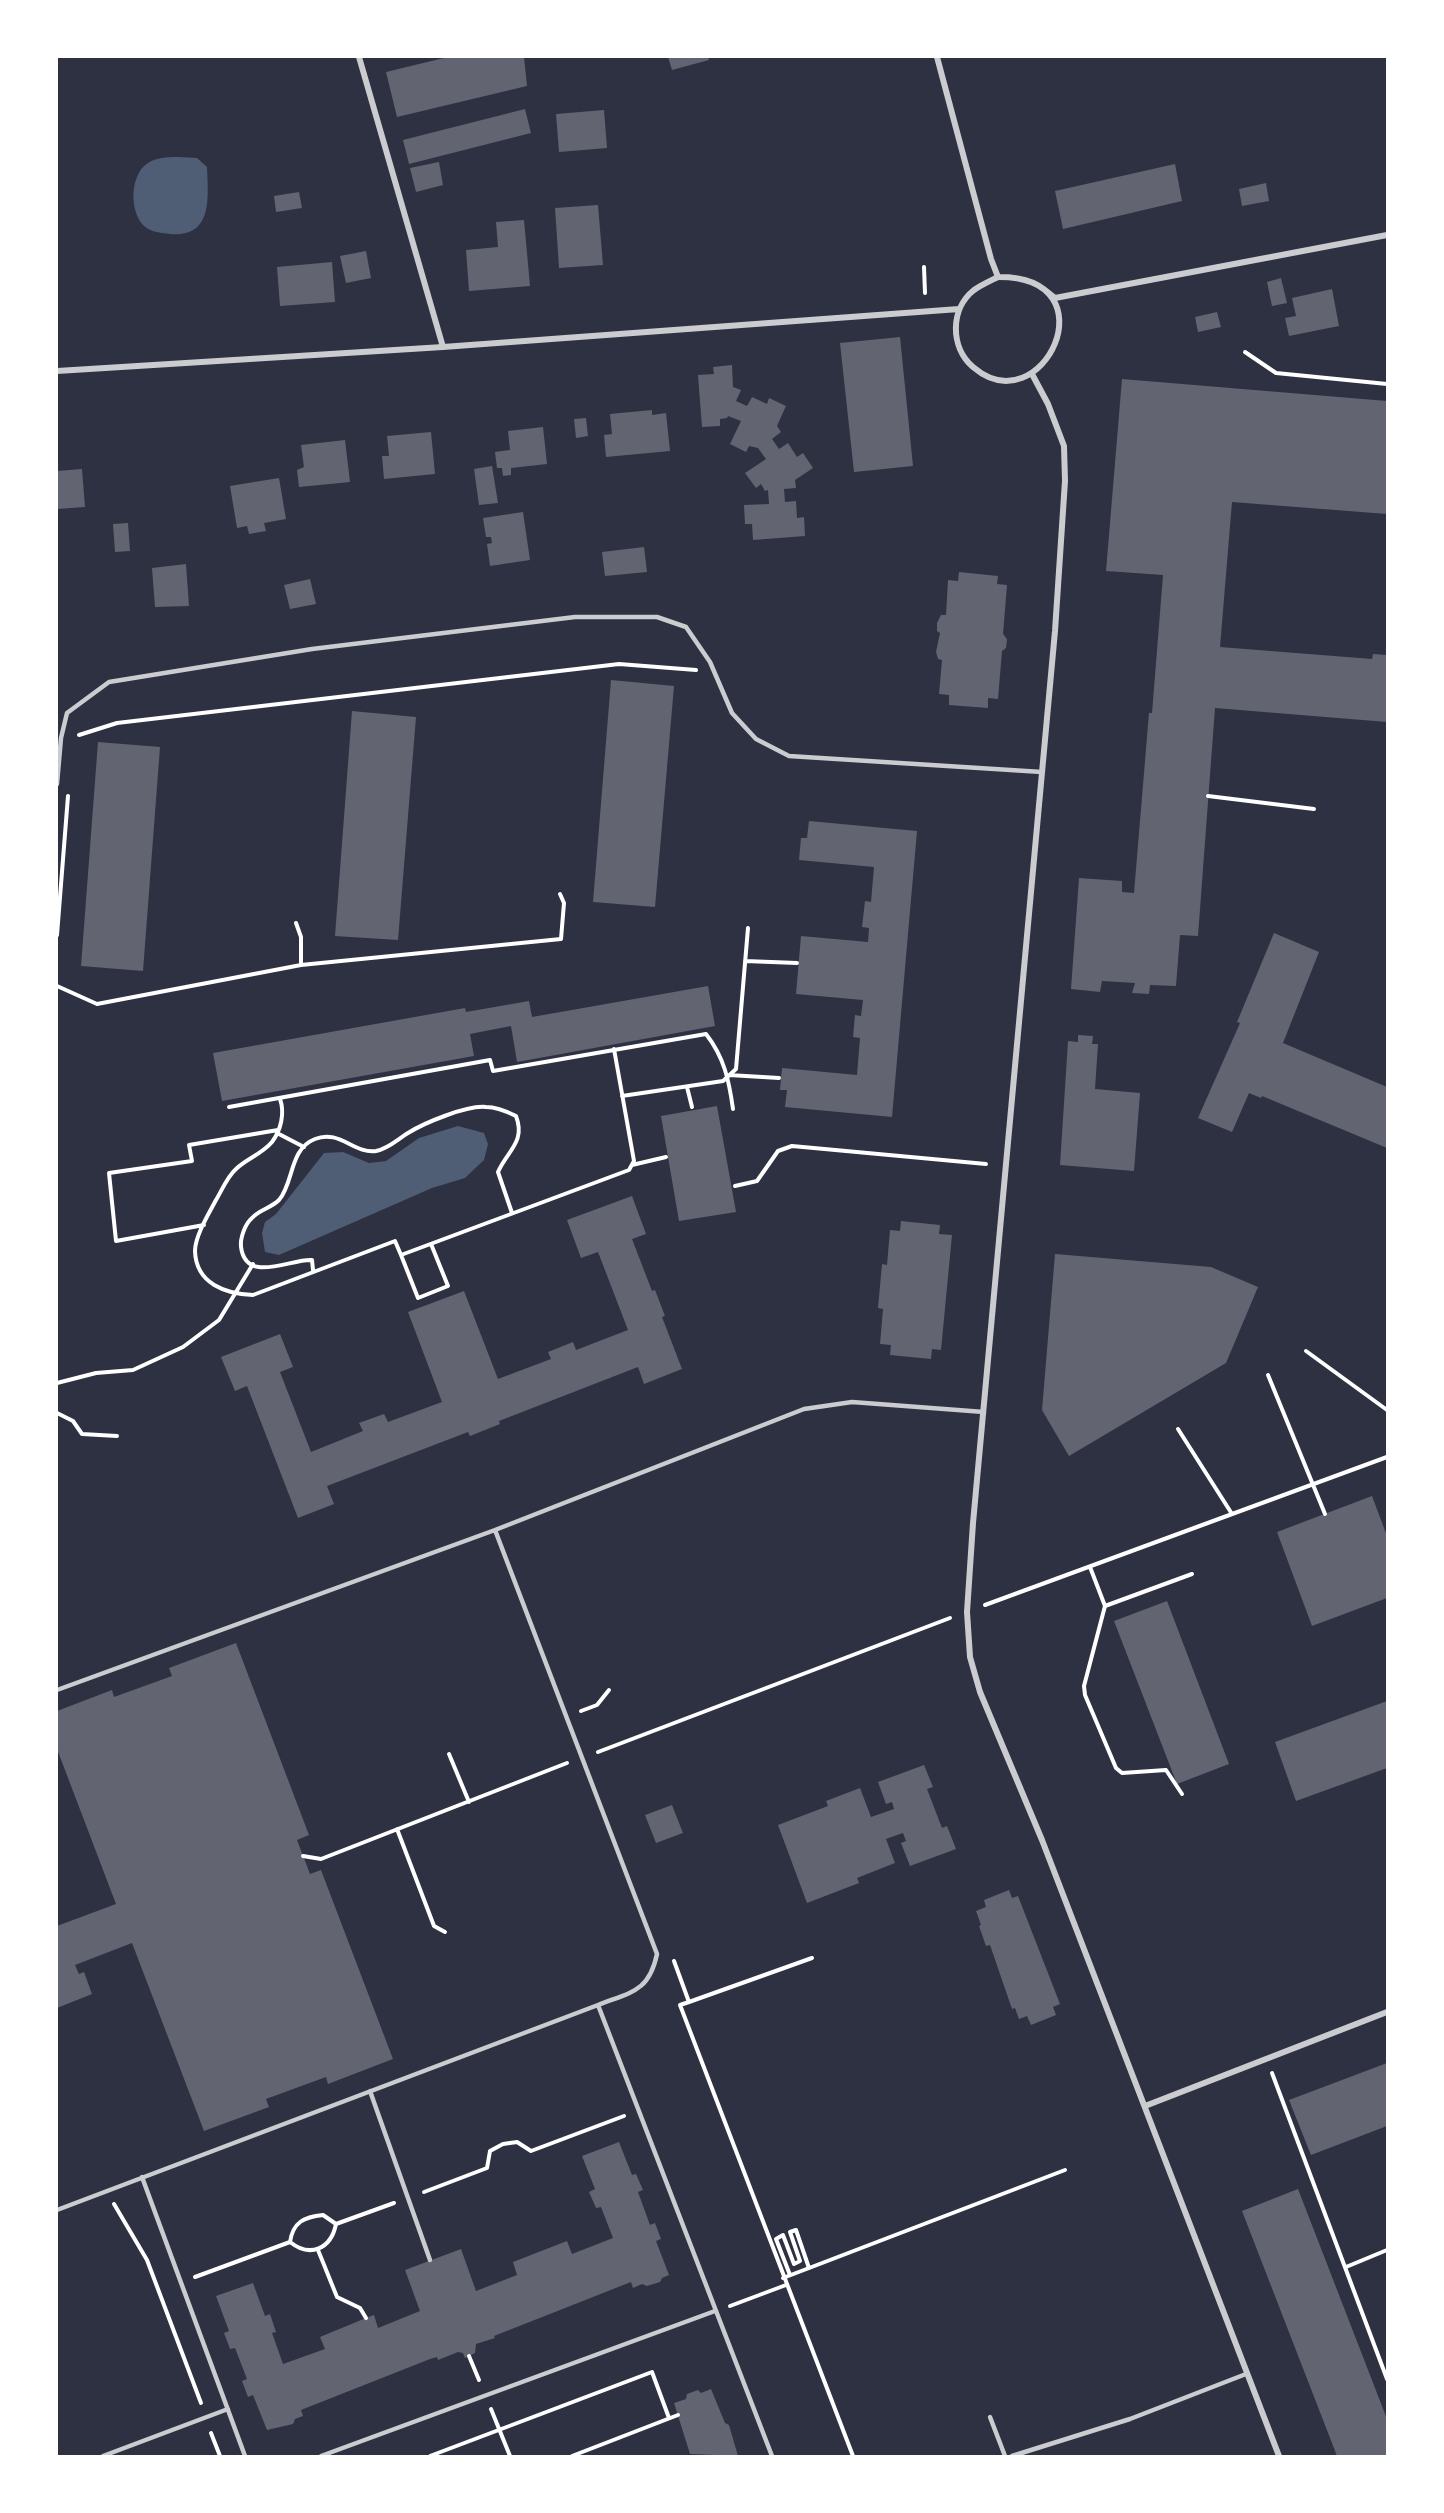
<!DOCTYPE html>
<html>
<head>
<meta charset="utf-8">
<style>
  body { margin:0 }
  #map { position:relative; width:1444px; height:2513px; overflow:hidden; background:#2d3142; font-family:Cabin,sans-serif }
  canvas { display:block }
  .frame { position:absolute; inset:0; border:58px solid #fff; pointer-events:none }
</style>
</head>
<body>
<div id="map">
<canvas width="1444" height="2513"></canvas>
<div class="frame"></div>
</div>
<script>
const g = document.querySelector('canvas').getContext('2d');
g.lineJoin = 'round';
function fill(path, color) {
  g.fillStyle = color;
  g.fill(path, 'evenodd');
}
function strokePath(path, color, width, dash) {
  g.strokeStyle = color;
  g.lineWidth = width;
  g.lineCap = dash ? 'butt' : 'round';
  g.setLineDash(dash || []);
  g.stroke(path);
}
const water = new Path2D(`
  M 179,157 L 197,158 L 207,167 C 208,196 214,238 170,234 C 161,233 151,232 144,226 C 130,212 130,180 144,166 C 154,157 167,157 179,157 Z
  M 458,1126 L 484,1133 L 488,1144 L 484,1160 L 465,1178 L 432,1188 L 279,1255 L 265,1252 L 262,1233 L 265,1222 L 276,1214 L 324,1153 L 343,1152 L 369,1163 L 386,1161 L 419,1138 Z`);
const building = new Path2D(`
  M 448,57 L 524,57 L 527,86 L 397,117 L 386,72 Z
  M 668,57 L 708,57 L 709,60 L 672,70 Z
  M 525,109 L 531,133 L 409,164 L 403,140 Z
  M 604,110 L 607,148 L 559,152 L 556,114 Z
  M 439,162 L 443,185 L 416,192 L 410,168 Z
  M 1175,164 L 1182,201 L 1063,229 L 1055,191 Z
  M 1266,183 L 1269,201 L 1242,206 L 1239,189 Z
  M 299,192 L 302,208 L 276,212 L 274,196 Z
  M 598,205 L 603,265 L 559,268 L 555,208 Z
  M 524,220 L 530,286 L 469,291 L 466,250 L 498,247 L 496,222 Z
  M 366,251 L 371,278 L 346,283 L 340,256 Z
  M 332,262 L 335,302 L 280,306 L 277,267 Z
  M 1281,278 L 1287,303 L 1272,306 L 1267,282 Z
  M 1332,289 L 1339,326 L 1289,336 L 1285,318 L 1296,316 L 1292,298 Z
  M 1217,312 L 1221,327 L 1198,332 L 1195,317 Z
  M 900,337 L 913,466 L 854,472 L 840,343 Z
  M 732,365 L 733,387 L 741,390 L 736,401 L 747,406 L 752,397 L 767,404 L 769,398 L 786,406 L 777,426 L 781,432 L 772,439 L 779,449 L 788,443 L 797,457 L 803,453 L 813,468 L 795,480 L 796,488 L 784,489 L 785,502 L 796,501 L 797,518 L 804,517 L 805,536 L 753,540 L 752,524 L 745,524 L 744,505 L 769,504 L 768,490 L 765,491 L 761,484 L 756,488 L 745,473 L 766,459 L 758,448 L 749,446 L 746,452 L 730,444 L 741,421 L 728,416 L 727,418 L 720,419 L 720,426 L 702,427 L 698,375 L 714,374 L 713,367 Z
  M 1122,379 L 1387,401 L 1387,514 L 1232,502 L 1220,647 L 1372,659 L 1373,654 L 1387,655 L 1387,722 L 1215,708 L 1198,936 L 1180,935 L 1176,986 L 1150,985 L 1149,994 L 1132,993 L 1135,983 L 1102,981 L 1100,992 L 1071,989 L 1079,878 L 1122,881 L 1122,892 L 1134,893 L 1149,713 L 1152,713 L 1163,575 L 1106,571 Z
  M 652,410 L 652,415 L 666,413 L 670,451 L 606,457 L 604,435 L 612,434 L 610,414 Z
  M 586,418 L 588,436 L 576,438 L 574,419 Z
  M 543,427 L 547,464 L 511,468 L 511,475 L 503,476 L 502,468 L 497,468 L 495,452 L 510,450 L 508,431 Z
  M 431,432 L 435,474 L 384,479 L 382,456 L 389,456 L 387,436 Z
  M 345,440 L 350,482 L 299,487 L 297,470 L 304,467 L 301,445 Z
  M 492,466 L 498,503 L 479,505 L 474,469 Z
  M 82,469 L 85,507 L 57,509 L 57,471 Z
  M 279,478 L 286,519 L 264,523 L 266,531 L 249,534 L 247,526 L 237,528 L 230,486 Z
  M 523,512 L 530,560 L 490,566 L 487,544 L 492,543 L 491,537 L 486,537 L 483,518 Z
  M 128,523 L 130,551 L 115,552 L 113,524 Z
  M 644,547 L 647,572 L 605,576 L 602,552 Z
  M 186,564 L 189,606 L 155,607 L 152,568 Z
  M 959,572 L 998,576 L 997,584 L 1007,585 L 1003,634 L 1007,639 L 1006,648 L 1002,651 L 998,699 L 988,698 L 988,708 L 949,705 L 949,695 L 939,694 L 942,660 L 938,659 L 936,652 L 940,633 L 937,631 L 937,623 L 941,615 L 946,615 L 948,580 L 958,581 Z
  M 310,579 L 316,604 L 290,609 L 284,585 Z
  M 611,680 L 674,686 L 655,907 L 593,902 Z
  M 352,711 L 416,717 L 398,940 L 335,936 Z
  M 98,742 L 160,747 L 143,971 L 81,966 Z
  M 809,821 L 917,831 L 892,1117 L 785,1107 L 787,1090 L 780,1090 L 782,1068 L 857,1075 L 860,1038 L 853,1037 L 855,1015 L 861,1016 L 863,1000 L 796,994 L 801,936 L 868,942 L 869,928 L 862,927 L 865,901 L 871,902 L 874,867 L 799,860 L 801,838 L 807,838 Z
  M 1274,933 L 1319,952 L 1283,1043 L 1387,1087 L 1387,1148 L 1262,1096 L 1261,1098 L 1249,1093 L 1232,1132 L 1198,1118 L 1240,1023 L 1237,1022 Z
  M 708,986 L 715,1026 L 517,1062 L 511,1026 L 470,1034 L 474,1056 L 222,1101 L 213,1053 L 465,1008 L 466,1012 L 529,1001 L 532,1017 Z
  M 1078,1035 L 1093,1036 L 1092,1044 L 1098,1044 L 1095,1089 L 1140,1093 L 1134,1171 L 1060,1165 L 1068,1041 L 1078,1042 Z
  M 717,1106 L 736,1212 L 679,1221 L 661,1116 Z
  M 632,1196 L 646,1234 L 632,1239 L 652,1291 L 655,1290 L 665,1316 L 662,1317 L 682,1369 L 644,1384 L 638,1367 L 499,1421 L 500,1424 L 470,1436 L 468,1432 L 327,1486 L 334,1504 L 298,1518 L 247,1386 L 235,1391 L 221,1357 L 280,1334 L 293,1367 L 280,1372 L 311,1452 L 363,1431 L 359,1423 L 384,1414 L 388,1422 L 442,1402 L 408,1312 L 464,1291 L 498,1379 L 551,1359 L 548,1352 L 573,1342 L 576,1350 L 628,1330 L 598,1252 L 581,1258 L 567,1220 Z
  M 901,1221 L 940,1225 L 939,1234 L 952,1235 L 941,1350 L 932,1349 L 931,1359 L 890,1355 L 891,1345 L 880,1344 L 883,1309 L 878,1308 L 882,1264 L 887,1265 L 890,1230 L 900,1231 Z
  M 1055,1254 L 1211,1267 L 1258,1287 L 1226,1363 L 1069,1456 L 1042,1410 Z
  M 1372,1496 L 1387,1536 L 1387,1598 L 1312,1626 L 1277,1532 Z
  M 1167,1601 L 1229,1764 L 1177,1784 L 1114,1621 Z
  M 236,1643 L 309,1835 L 297,1840 L 310,1874 L 321,1870 L 393,2059 L 328,2084 L 326,2077 L 266,2099 L 269,2107 L 204,2131 L 132,1943 L 75,1965 L 79,1974 L 84,1972 L 92,1994 L 57,2008 L 57,1926 L 116,1904 L 57,1749 L 57,1711 L 112,1690 L 114,1697 L 172,1676 L 169,1668 Z
  M 1387,1701 L 1387,1768 L 1296,1801 L 1275,1742 Z
  M 924,1765 L 933,1787 L 927,1789 L 942,1828 L 947,1826 L 956,1849 L 910,1866 L 901,1843 L 906,1841 L 903,1833 L 886,1839 L 895,1863 L 857,1878 L 859,1883 L 807,1903 L 778,1825 L 828,1806 L 826,1801 L 860,1788 L 871,1817 L 894,1809 L 892,1802 L 886,1804 L 878,1782 Z
  M 672,1805 L 683,1833 L 656,1843 L 645,1815 Z
  M 1009,1890 L 1012,1898 L 1018,1896 L 1060,2004 L 1053,2007 L 1056,2015 L 1031,2025 L 1027,2016 L 1019,2019 L 1015,2008 L 1012,2009 L 990,1945 L 986,1946 L 979,1926 L 981,1925 L 976,1911 L 986,1907 L 984,1900 Z
  M 1387,2063 L 1387,2126 L 1311,2155 L 1289,2100 Z
  M 619,2142 L 632,2175 L 636,2174 L 643,2190 L 638,2192 L 650,2225 L 655,2223 L 661,2239 L 656,2241 L 669,2275 L 662,2278 L 660,2282 L 647,2286 L 642,2284 L 633,2288 L 631,2282 L 494,2336 L 495,2338 L 476,2344 L 475,2353 L 465,2358 L 463,2353 L 458,2352 L 438,2360 L 437,2357 L 430,2359 L 301,2410 L 303,2416 L 295,2419 L 293,2424 L 267,2430 L 253,2395 L 248,2397 L 242,2381 L 247,2379 L 235,2348 L 230,2349 L 224,2333 L 229,2331 L 216,2296 L 253,2283 L 265,2316 L 270,2314 L 276,2332 L 272,2333 L 283,2364 L 325,2349 L 320,2337 L 366,2318 L 374,2315 L 378,2328 L 420,2311 L 405,2270 L 461,2249 L 476,2291 L 517,2275 L 513,2262 L 567,2241 L 572,2254 L 613,2238 L 601,2207 L 596,2208 L 589,2192 L 595,2189 L 582,2156 Z
  M 1298,2189 L 1387,2419 L 1387,2456 L 1337,2456 L 1242,2211 Z
  M 711,2389 L 725,2423 L 729,2425 L 738,2456 L 690,2454 L 674,2403 L 686,2399 L 687,2394 L 698,2390 L 701,2393 Z`);
const path = new Path2D(`
  M 924,267 L 925,293
  M 1245,352 L 1276,373 L 1387,384
  M 79,735 L 117,723 L 619,664 L 696,670
  M 1208,796 L 1314,809
  M 296,923 L 301,937 L 301,965
  M 57,935 L 68,796
  M 745,961 L 797,963
  M 57,986 L 97,1004 L 301,965 L 561,939 L 564,903 L 560,894
  M 729,1075 L 779,1078
  M 687,1087 L 692,1107
  M 622,1096 L 723,1081 L 736,1069 L 748,928
  M 280,1099 C 285,1113 281,1130 272,1142 C 262,1154 246,1159 236,1169 C 227,1177 222,1190 216,1200 C 209,1213 195,1236 195,1251 C 196,1284 226,1294 253,1295 L 395,1241 L 401,1255 L 629,1170 L 634,1161 L 614,1049
  M 229,1107 L 490,1060 L 493,1071 L 706,1034 C 724,1057 729,1080 733,1109
  M 277,1133 L 304,1147
  M 632,1165 L 666,1157
  M 735,1186 L 757,1181 L 778,1151 L 792,1146 L 986,1164
  M 204,1225 L 116,1241 L 109,1173 L 192,1161 L 189,1145 L 278,1130
  M 401,1255 L 418,1298 L 448,1286 L 431,1244
  M 313,1270 L 312,1260 C 292,1258 246,1285 241,1247 C 240,1238 245,1224 252,1218 C 259,1210 271,1208 279,1200 C 294,1183 289,1149 315,1139 C 339,1129 354,1154 376,1151 C 388,1149 398,1139 408,1133 C 424,1123 467,1105 486,1107 C 497,1107 506,1111 516,1116 C 526,1142 507,1151 498,1172 L 512,1213
  M 1306,1351 L 1387,1410
  M 1268,1375 L 1325,1514
  M 57,1383 L 96,1373 L 133,1370 L 183,1347 L 219,1320 L 253,1264
  M 57,1413 L 73,1421 L 82,1434 L 117,1436
  M 1178,1429 L 1232,1514
  M 1090,1567 L 1105,1606 L 1084,1686 L 1085,1695 L 1116,1768 L 1122,1773 L 1166,1770 L 1182,1794
  M 985,1605 L 1387,1457
  M 1105,1606 L 1192,1574
  M 581,1711 L 597,1705 L 609,1690
  M 598,1752 L 950,1618
  M 449,1754 L 469,1802
  M 397,1829 L 434,1926 L 445,1932
  M 303,1856 L 321,1859 L 567,1763
  M 674,1961 L 689,2002 L 680,2005 L 853,2456
  M 689,2002 L 812,1958
  M 1272,2073 L 1387,2379
  M 424,2192 L 487,2168 L 490,2151 L 503,2144 L 517,2142 L 531,2151 L 624,2116
  M 114,2204 L 147,2260 L 201,2403
  M 323,2215 L 336,2224 C 331,2249 310,2258 290,2242 C 293,2222 304,2217 323,2215 Z
  M 336,2224 L 394,2203
  M 318,2250 L 337,2297 L 360,2308 L 366,2318
  M 1346,2267 L 1387,2250
  M 790,2275 L 776,2239 L 783,2235 L 794,2264 L 800,2261 L 790,2232 L 796,2230 L 809,2268
  M 195,2277 L 290,2242
  M 783,2278 L 1065,2170
  M 730,2306 L 786,2285
  M 469,2356 L 479,2380
  M 491,2409 L 510,2456
  M 211,2433 L 220,2456
  M 430,2456 L 652,2372 L 669,2418
  M 572,2456 L 678,2415`);
const service = new Path2D(`
  M 57,784 L 61,738 L 67,713 L 109,682 L 312,649 L 575,617 L 657,617 L 686,627 L 710,662 L 732,713 L 756,739 L 789,756 L 1042,772
  M 57,1690 L 495,1530 L 804,1409 L 852,1402 L 984,1412
  M 598,2005 L 772,2456
  M 370,2091 L 430,2260
  M 142,2177 L 245,2456
  M 57,2210 L 598,2005 C 631,1992 649,1992 657,1954 L 495,1530
  M 990,2417 L 1005,2456
  M 103,2456 L 228,2409
  M 321,2456 L 715,2311
  M 1012,2456 L 1130,2419 L 1246,2374`);
const minor = new Path2D(`
  M 359,57 L 443,347
  M 937,57 L 991,259 L 998,277
  M 998,277 C 1114,276 1042,426 973,367 C 950,347 950,309 974,290 C 981,285 990,281 998,277 Z
  M 1045,290 L 1055,298 L 1387,235
  M 57,371 L 443,347 L 959,309
  M 1032,374 L 1048,404 L 1064,446 L 1065,481 L 1055,631 L 973,1523 L 967,1612 L 970,1657 L 980,1692 L 1042,1840 L 1279,2456
  M 1145,2106 L 1387,2012`);
fill(water, '#4f5d75');
fill(building, '#626471');
strokePath(path, '#fff', 4);
strokePath(service, '#caccd0', 4.5);
strokePath(minor, '#caccd0', 6);
</script>
</body>
</html>
